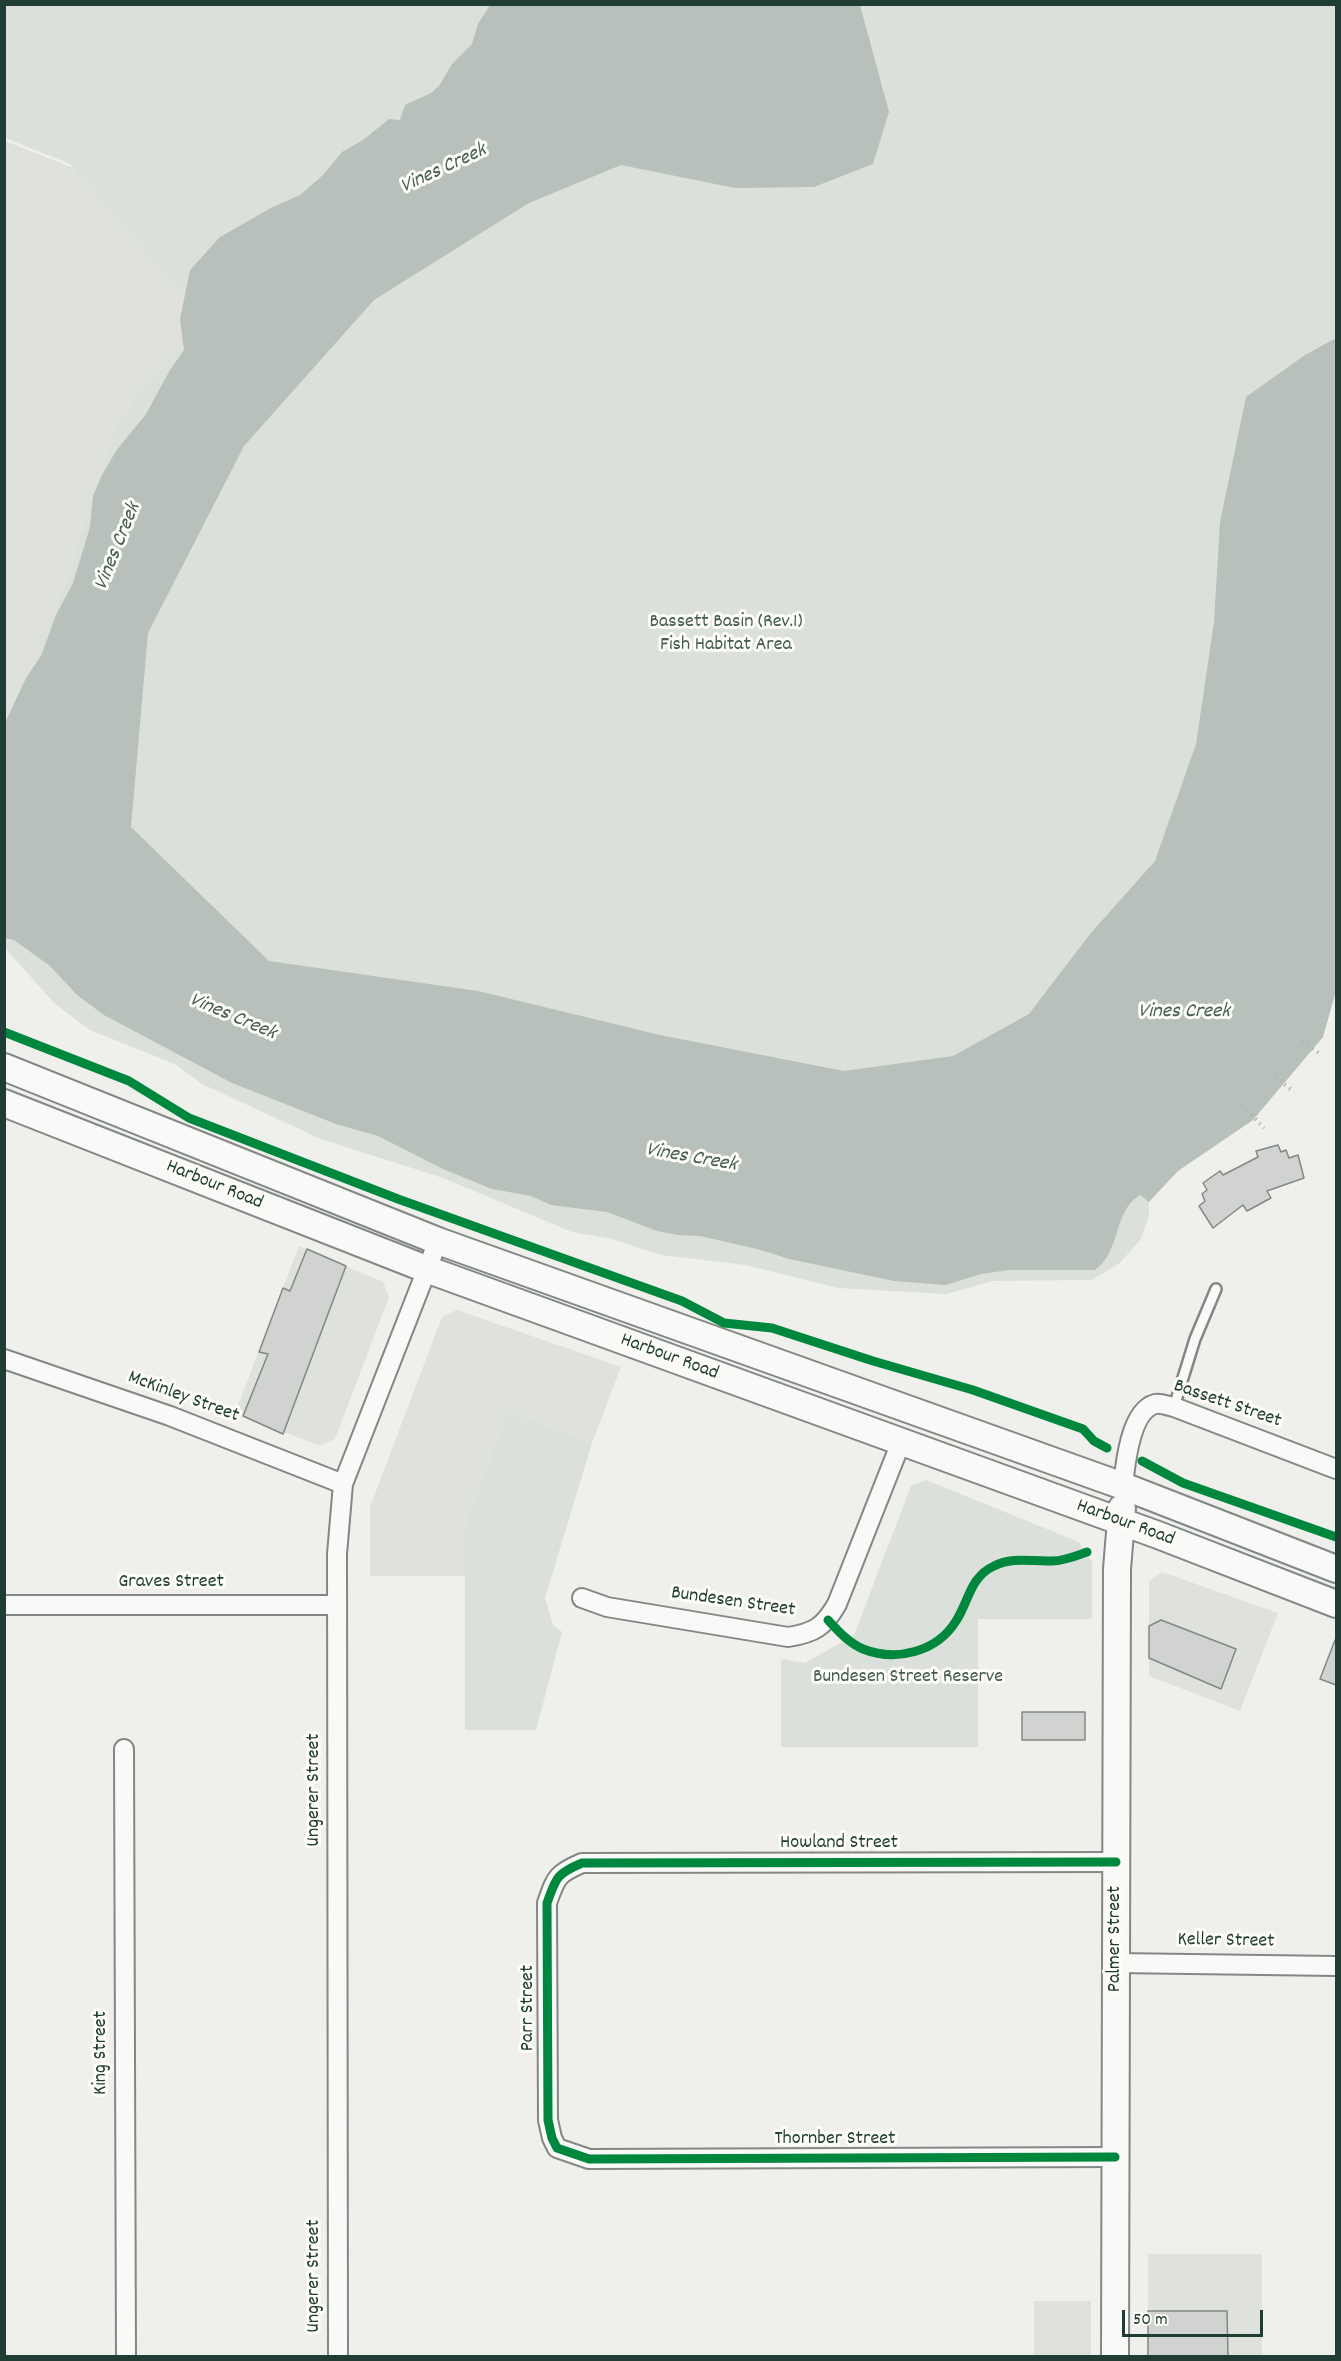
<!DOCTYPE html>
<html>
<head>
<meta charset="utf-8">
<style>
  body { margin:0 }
  #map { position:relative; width:1341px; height:2361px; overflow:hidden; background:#eff0ec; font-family:Dekko,sans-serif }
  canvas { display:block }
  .frame { position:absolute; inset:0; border:6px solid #1f3d34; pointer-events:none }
  .scale { position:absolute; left:1122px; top:2310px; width:141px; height:27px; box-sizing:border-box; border:3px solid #1f3d34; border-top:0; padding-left:8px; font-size:18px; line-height:21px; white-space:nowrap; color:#1f3d34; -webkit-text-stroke:4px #fdfcf7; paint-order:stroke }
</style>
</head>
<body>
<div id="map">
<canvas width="1341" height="2361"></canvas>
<div class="frame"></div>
<div class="scale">50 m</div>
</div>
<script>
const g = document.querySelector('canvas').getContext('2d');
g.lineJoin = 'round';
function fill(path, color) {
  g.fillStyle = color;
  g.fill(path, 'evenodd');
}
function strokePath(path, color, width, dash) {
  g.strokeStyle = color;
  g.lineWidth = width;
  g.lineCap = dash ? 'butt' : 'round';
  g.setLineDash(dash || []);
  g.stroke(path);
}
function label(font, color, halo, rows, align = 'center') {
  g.font = font + ' Dekko,sans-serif';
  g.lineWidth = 6;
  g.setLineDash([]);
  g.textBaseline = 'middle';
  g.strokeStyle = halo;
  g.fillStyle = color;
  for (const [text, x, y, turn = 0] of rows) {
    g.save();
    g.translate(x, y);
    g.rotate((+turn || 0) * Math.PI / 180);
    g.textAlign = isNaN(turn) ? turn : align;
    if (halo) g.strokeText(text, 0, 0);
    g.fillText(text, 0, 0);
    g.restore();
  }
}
const built = new Path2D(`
  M 5,141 L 81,171 L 186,290 L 184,350 L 93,499 L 92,509 L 74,585 L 5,732 Z
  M 299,1246 L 383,1282 L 389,1297 L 335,1439 L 320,1446 L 235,1413 Z
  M 457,1310 L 621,1367 L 592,1443 L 508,1411 L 465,1525 L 465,1576 L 370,1576 L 370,1507 L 442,1317 Z
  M 1162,1572 L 1278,1613 L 1240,1711 L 1149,1676 L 1149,1581 Z
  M 1148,2254 L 1262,2254 L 1262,2356 L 1148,2356 Z
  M 1034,2301 L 1091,2301 L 1091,2356 L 1034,2356 Z`);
const green = new Path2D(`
  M 4,5 L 1336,5 L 1336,819 L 1149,1148 L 1149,1215 L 1141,1239 L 1120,1263 L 1092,1280 L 993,1281 L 946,1294 L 838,1288 L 745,1265 L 661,1255 L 612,1239 L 572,1232 L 443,1178 L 321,1139 L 202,1084 L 175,1064 L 90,1030 L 55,1004 L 5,948 L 5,732 L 26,687 L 69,575 L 115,431 L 140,390 L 204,320 L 70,164 L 5,138 Z
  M 508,1411 L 592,1443 L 545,1598 L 553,1625 L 562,1632 L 536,1730 L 465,1730 L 465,1525 Z
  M 926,1480 L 1079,1542 L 1092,1562 L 1092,1619 L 978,1619 L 978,1747 L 781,1747 L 781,1659 L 805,1663 L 854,1635 L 911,1486 Z`);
const water = new Path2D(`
  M 490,5 L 860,5 L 889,112 L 873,164 L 814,187 L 735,188 L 621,165 L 529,203 L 374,300 L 244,446 L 148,633 L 131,827 L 269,961 L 478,991 L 660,1035 L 844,1071 L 953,1056 L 1029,1014 L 1090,934 L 1155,861 L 1196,744 L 1214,622 L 1220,522 L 1246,397 L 1305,355 L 1336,338 L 1336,991 L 1323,1037 L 1253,1120 L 1178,1171 L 1149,1202 L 1140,1195 C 1113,1211 1121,1252 1095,1270 L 1009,1270 L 981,1274 L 946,1285 L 894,1281 L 789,1259 L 761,1250 L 700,1236 L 678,1235 L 657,1231 L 607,1212 L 551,1205 L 531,1196 L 492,1189 L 443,1169 L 378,1136 L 336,1124 L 232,1083 L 104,1015 L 77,995 L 50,966 L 14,940 L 5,938 L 5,723 L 26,678 L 41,656 L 56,615 L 73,583 L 90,527 L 93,496 L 102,475 L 116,451 L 146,414 L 170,370 L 184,350 L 180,319 L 190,270 L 220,237 L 271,208 L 300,195 L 323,175 L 342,152 L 363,140 L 389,119 L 400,120 L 405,105 L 431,93 L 439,86 L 452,64 L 472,44 L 478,24 Z`);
const building = new Path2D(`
  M 1278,1145 L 1281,1152 L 1286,1150 L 1289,1158 L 1298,1155 L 1304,1178 L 1267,1191 L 1271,1198 L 1247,1211 L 1243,1205 L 1213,1228 L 1199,1206 L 1205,1201 L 1202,1194 L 1207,1190 L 1203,1183 L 1220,1171 L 1223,1175 L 1258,1157 L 1256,1151 Z
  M 307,1249 L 346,1266 L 283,1434 L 243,1416 L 268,1354 L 259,1352 L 283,1288 L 290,1291 Z
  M 1161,1620 L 1236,1649 L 1221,1689 L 1149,1658 L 1149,1626 Z
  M 1335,1640 L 1336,1640 L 1336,1685 L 1320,1679 Z
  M 1022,1712 L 1085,1712 L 1085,1740 L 1022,1740 Z
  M 1148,2311 L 1227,2311 L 1228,2356 L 1148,2356 Z`);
const path = new Path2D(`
  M 1302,1042 L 1322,1055
  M 1275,1077 L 1294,1092
  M 1247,1110 L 1264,1128`);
const lane = new Path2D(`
  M 1174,1407 L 1195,1339 L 1216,1289`);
const street = new Path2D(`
  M 4,1359 L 170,1416 L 343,1484
  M 1123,1486 C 1125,1466 1130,1411 1155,1404 C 1161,1403 1168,1406 1174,1407 L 1336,1469
  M 582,1598 L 607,1607 L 788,1637 C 814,1633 824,1627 837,1604 L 901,1442
  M 4,1605 L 337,1605
  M 124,1749 L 126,2356
  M 1116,1963 L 1336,1966
  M 1115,2157 L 589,2159 L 557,2148 L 552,2138 L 548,2120 L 547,1903 C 556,1878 556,1874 582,1863 L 1116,1862
  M 338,2356 L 337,1554 L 343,1484 L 438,1241`);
const secondary = new Path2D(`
  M 4,1067 L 438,1241 L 1123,1486 L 1336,1569
  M 4,1103 L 426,1269 L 1158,1535 L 1336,1604
  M 1115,2356 L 1117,1569 L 1122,1508`);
const cycleway = new Path2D(`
  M 4,1032 L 129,1081 L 189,1118 L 398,1199 L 682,1301 L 724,1323 L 772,1328 L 873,1361 L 973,1390 L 1083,1429 L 1094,1441 L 1107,1448
  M 1142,1461 L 1183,1483 L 1336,1537
  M 828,1620 C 838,1631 849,1643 863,1649 C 896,1662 937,1652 956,1621 C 969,1601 970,1577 994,1566 C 1013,1556 1032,1562 1052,1561 C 1064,1561 1076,1556 1087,1552
  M 1115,2157 L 589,2159 L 557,2148 L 552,2138 L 548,2120 L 547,1903 C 556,1878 556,1874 582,1863 L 1116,1862`);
const parkNames = [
  ["Bassett Basin (Rev.1)",726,623],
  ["Fish Habitat Area",726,646],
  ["Bundesen Street Reserve",908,1678]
];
const streetNames = [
  ["Harbour Road",214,1186,22],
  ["Harbour Road",669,1358,20],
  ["McKinley Street",183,1398,20],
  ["Bassett Street",1227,1405,19],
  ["Harbour Road",1125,1524,20],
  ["Graves Street",171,1583],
  ["Bundesen Street",733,1603,8],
  ["Ungerer Street",315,1790,-90],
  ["Howland Street",839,1844],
  ["Palmer Street",1116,1939,-90],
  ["Keller Street",1226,1942,1],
  ["Parr Street",529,2008,-90],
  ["King Street",102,2053,-90],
  ["Thornber Street",835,2140],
  ["Ungerer Street",315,2276,-90]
];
const waterNames = [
  ["Vines Creek",444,170,-25],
  ["Vines Creek",119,547,-68],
  ["Vines Creek",1184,1013],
  ["Vines Creek",232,1018,23],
  ["Vines Creek",691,1159,10]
];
fill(built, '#dee1dc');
fill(green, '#dce0db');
fill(water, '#b7c0ba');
fill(building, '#d1d3d0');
strokePath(building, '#828885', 1.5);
strokePath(lane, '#828885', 14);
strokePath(street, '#828885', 22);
strokePath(secondary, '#828885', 30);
strokePath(path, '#b3b6b4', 4, [1.5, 4.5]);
strokePath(lane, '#f9f9f7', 9);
strokePath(street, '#f9f9f7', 18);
strokePath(secondary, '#f9f9f7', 26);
strokePath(cycleway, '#00873e', 9);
label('20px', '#425b53', '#fdfcf7', parkNames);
label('20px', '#1f3d34', '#fdfcf7', streetNames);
label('italic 21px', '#455e56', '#fdfcf7', waterNames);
</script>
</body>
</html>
